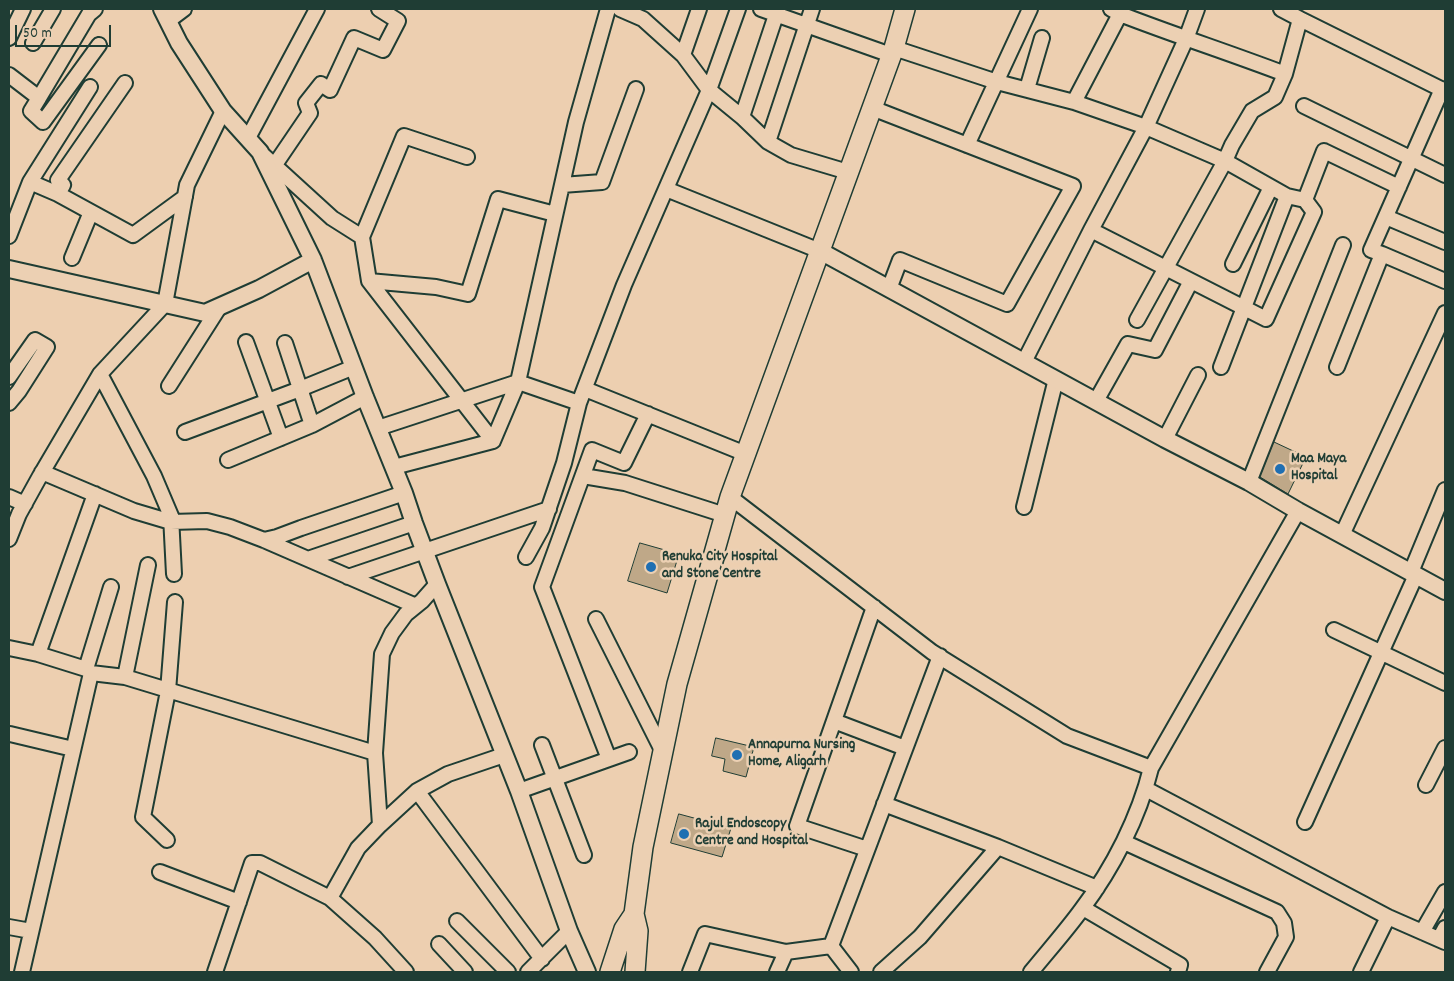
<!DOCTYPE html>
<html>
<head>
<meta charset="utf-8">
<style>
  body { margin:0 }
  #map { position:relative; width:1454px; height:981px; overflow:hidden; background:#edcfb0; font-family:Dekko,sans-serif }
  canvas { display:block }
  .frame { position:absolute; inset:0; border:10px solid #1f3d34; pointer-events:none }
  .scale { position:absolute; left:15px; top:25px; width:96px; height:22px; box-sizing:border-box; border:2px solid #1f3d34; border-top:0; padding-left:6px; font-size:15px; line-height:18px; white-space:nowrap; color:#1f3d34; -webkit-text-stroke:4px #ecd0b3; paint-order:stroke }
</style>
</head>
<body>
<div id="map">
<canvas width="1454" height="981"></canvas>
<div class="frame"></div>
<div class="scale">50 m</div>
</div>
<script>
const g = document.querySelector('canvas').getContext('2d');
g.lineJoin = 'round';
function fill(path, color) {
  g.fillStyle = color;
  g.fill(path, 'evenodd');
}
function strokePath(path, color, width, dash) {
  g.strokeStyle = color;
  g.lineWidth = width;
  g.lineCap = dash ? 'butt' : 'round';
  g.setLineDash(dash || []);
  g.stroke(path);
}
function label(font, color, halo, rows, align = 'center') {
  g.font = font + ' Dekko,sans-serif';
  g.lineWidth = 5;
  g.setLineDash([]);
  g.textBaseline = 'middle';
  g.strokeStyle = halo;
  g.fillStyle = color;
  for (const [text, x, y, turn = 0] of rows) {
    g.save();
    g.translate(x, y);
    g.rotate((+turn || 0) * Math.PI / 180);
    g.textAlign = isNaN(turn) ? turn : align;
    if (halo) g.strokeText(text, 0, 0);
    g.fillText(text, 0, 0);
    g.restore();
  }
}
const building = new Path2D(`
  M 1274,442 L 1306,457 L 1288,494 L 1260,477 Z
  M 640,543 L 679,554 L 667,593 L 628,581 Z
  M 716,738 L 754,747 L 746,777 L 723,771 L 725,759 L 712,756 Z
  M 679,814 L 731,828 L 722,857 L 671,843 Z`);
const minor = new Path2D(`
  M 620,9 L 643,19 L 683,55 L 709,90 L 742,117 L 768,142 L 791,155 L 848,172
  M 761,9 L 891,55
  M 1111,9 L 1120,14 C 1174,35 1230,53 1285,74
  M 1281,9 L 1300,19 L 1445,91
  M 168,21 L 184,9
  M 9,38 L 23,9
  M 33,43 L 53,9
  M 894,48 L 997,82 L 1074,102 L 1146,127 L 1225,161 L 1287,196 L 1305,200 L 1314,212 L 1266,319 L 1091,230
  M 683,55 L 699,9
  M 9,75 L 39,98 L 31,111 L 43,122 L 99,45
  M 1027,89 L 1042,38
  M 39,98 L 89,14 L 95,9
  M 1074,102 L 1120,14
  M 1304,106 L 1445,175
  M 872,108 L 1073,186 L 1007,304 L 900,260 L 889,289
  M 742,117 L 778,9
  M 248,138 L 317,9
  M 768,142 L 812,9
  M 967,145 L 1030,9
  M 264,156 L 332,218 L 362,237 L 369,281 L 493,441 L 394,467
  M 274,166 L 310,113 L 306,103 L 321,84 L 330,90 L 354,38 L 383,50 L 398,21 L 379,9
  M 30,182 L 90,87
  M 562,185 L 602,182 L 636,89
  M 666,189 L 820,251
  M 58,194 L 133,235 L 185,197
  M 1305,200 L 1324,151 L 1399,187
  M 1386,217 L 1445,242
  M 9,236 L 30,182 L 58,194 L 63,185 L 58,180 L 125,83
  M 362,237 L 404,136 L 467,157
  M 1382,254 L 1445,281
  M 72,258 L 91,212
  M 1233,264 L 1271,187
  M 369,281 L 436,287 L 468,294 L 498,199 L 555,214
  M 1137,320 L 1225,161 L 1232,145 L 1252,111 L 1275,97 L 1285,74 L 1300,19
  M 246,342 L 281,438
  M 285,343 L 312,425
  M 1024,362 L 1091,230 L 1146,127 L 1186,39 L 1197,9
  M 1221,367 L 1287,196
  M 1337,367 L 1382,254 L 1371,250 L 1442,89
  M 100,374 L 154,476 L 171,516 L 174,574
  M 9,377 L 35,340 L 47,347 L 19,391 L 9,403
  M 169,386 L 220,306
  M 585,389 L 746,454
  M 1096,401 L 1128,344 L 1155,350 L 1191,281
  M 378,428 L 518,382 L 579,403
  M 185,432 L 300,389 L 354,367
  M 1165,439 L 1198,375
  M 493,441 L 518,382 L 576,122 L 608,9
  M 228,460 L 312,425 L 365,397
  M 42,472 L 134,511 L 171,522 L 207,521 L 230,527 L 264,540 L 416,606
  M 583,476 L 625,483 L 725,515
  M 1249,482 L 1343,245
  M 9,497 L 25,504
  M 730,497 L 932,652 L 1067,736 L 1151,768 C 1139,817 1113,868 1082,909 C 1066,931 1048,951 1031,972
  M 1024,507 L 1056,379
  M 1342,535 L 1445,313
  M 9,539 L 19,514 L 40,476 L 100,374 L 165,304 L 187,185 L 223,111
  M 264,540 L 277,537 L 301,528 L 404,493
  M 526,557 L 542,528 L 564,463 L 579,403 L 624,285 L 709,90 L 738,9
  M 308,559 L 414,523
  M 1411,572 L 1445,490
  M 348,577 L 549,509
  M 596,619 L 663,752
  M 1334,630 L 1445,683
  M 9,648 L 38,654 L 86,669 L 91,673 L 125,677 L 375,753 L 382,654 L 392,633 L 406,614 L 422,601 L 437,584
  M 38,654 L 95,494
  M 86,669 L 111,587
  M 125,677 L 148,565
  M 834,721 L 905,748
  M 10,734 L 73,749
  M 542,745 L 584,855
  M 375,753 L 380,825
  M 609,759 L 542,587 L 592,450 L 624,463 L 648,414
  M 1151,768 L 1298,511
  M 1426,785 L 1445,748
  M 1146,789 L 1388,917 L 1445,942
  M 417,791 L 542,959
  M 519,791 L 629,752
  M 884,804 L 998,847 L 1097,888
  M 1305,822 L 1416,575
  M 167,840 L 143,817 L 168,691 L 175,602
  M 1124,842 L 1277,912 L 1284,923 L 1286,937 L 1267,972
  M 867,849 L 797,826 L 874,607
  M 160,872 L 239,902
  M 330,898 L 358,848 L 380,825 L 417,791 L 448,774 L 504,755
  M 1083,908 L 1180,965 L 1178,972
  M 457,921 L 508,972
  M 9,927 L 31,931
  M 1422,932 L 1445,892
  M 1439,939 L 1445,928
  M 439,944 L 465,972
  M 831,946 L 851,972
  M 22,972 L 91,673
  M 215,972 L 252,863 L 260,863 L 330,898 L 375,938 L 406,972
  M 528,972 L 569,931
  M 690,972 L 705,934 L 786,952
  M 777,972 L 786,952 L 831,946 L 940,656
  M 881,972 L 920,937 L 998,847
  M 1361,972 L 1388,917`);
const tertiary = new Path2D(`
  M 162,9 L 179,43 L 223,111 L 260,152 L 313,260 L 365,397 L 404,493 L 414,523 L 437,584 L 519,791 L 569,931 L 587,972
  M 820,251 L 1165,439 L 1249,482 L 1298,511 L 1445,591
  M 9,269 L 205,313 L 259,289 L 313,260`);
const secondary = new Path2D(`
  M 610,972 L 624,929 L 634,914
  M 635,972 L 638,931 L 634,914 L 643,847 L 677,684 L 730,497 L 894,48 L 905,9`);
const markers = [
  [1280,469,6,"#1f6fb2"],
  [651,567,6,"#1f6fb2"],
  [737,755,6,"#1f6fb2"],
  [684,834,6,"#1f6fb2"]
];
const poiNames = [
  ["Maa Maya",1291,460],
  ["Hospital",1291,477],
  ["Renuka City Hospital",662,558],
  ["and Stone Centre",662,575],
  ["Annapurna Nursing",748,746],
  ["Home, Aligarh",748,763],
  ["Rajul Endoscopy",695,825],
  ["Centre and Hospital",695,842]
];
fill(building, '#bfa888');
strokePath(building, '#1f3d34', 1);
strokePath(minor, '#1f3d34', 18);
strokePath(tertiary, '#1f3d34', 20);
strokePath(secondary, '#1f3d34', 22);
strokePath(minor, '#ecd0b3', 14);
strokePath(tertiary, '#ecd0b3', 16);
strokePath(secondary, '#ecd0b3', 19);
for (const [x, y, r, color] of markers) {
  const dot = new Path2D();
  dot.arc(x, y, r, 0, 2 * Math.PI);
  g.fillStyle = color;
  g.fill(dot);
  strokePath(dot, '#ecd0b3', 2);
}
label('bold 15px', '#1f3d34', '#ecd0b3', poiNames, 'left');
</script>
</body>
</html>
